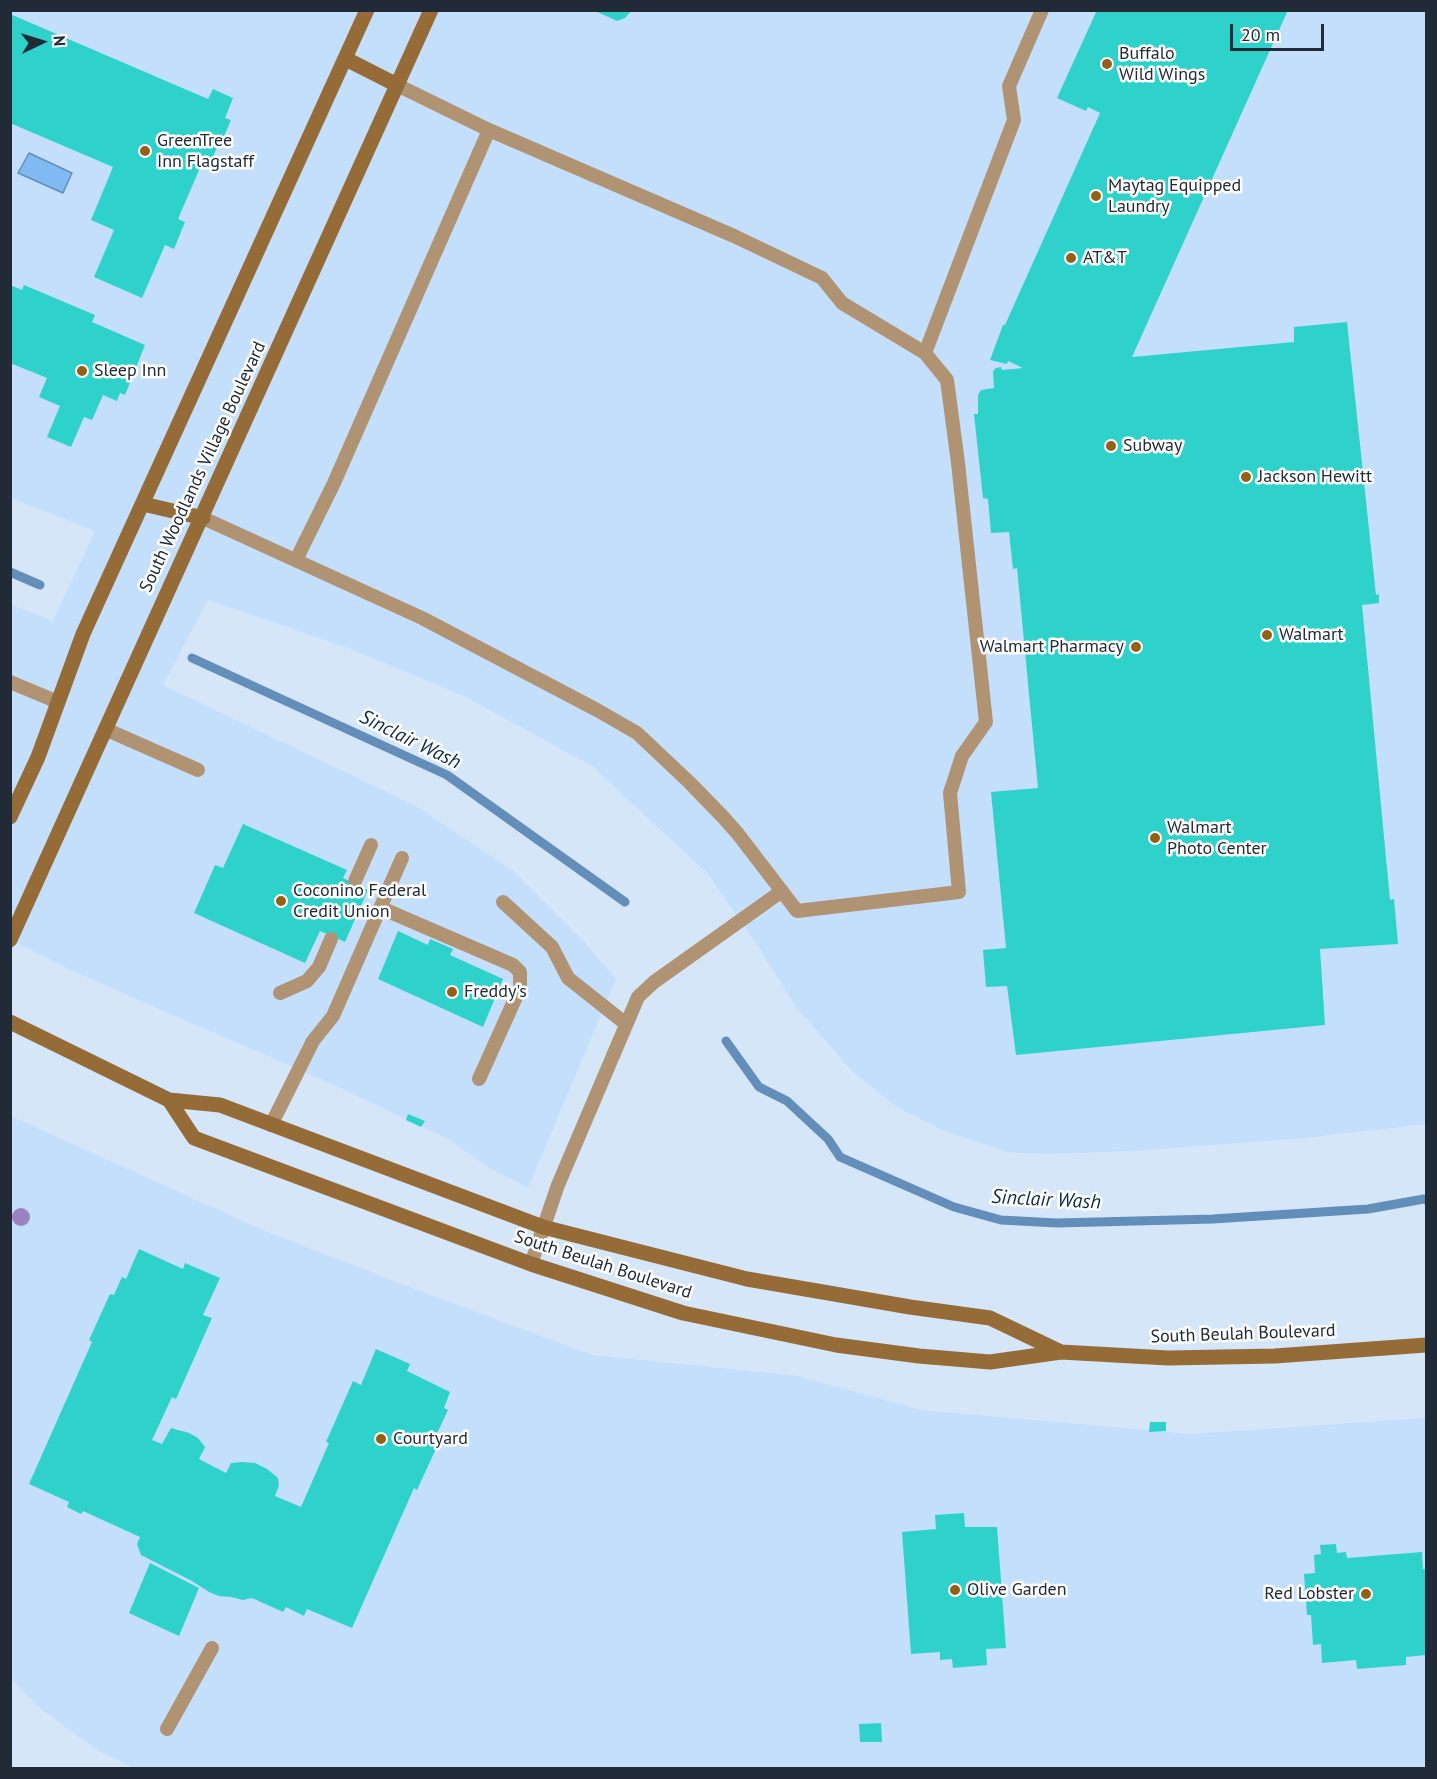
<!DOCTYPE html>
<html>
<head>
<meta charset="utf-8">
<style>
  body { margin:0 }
  #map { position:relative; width:1437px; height:1779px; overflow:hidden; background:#d5e6f9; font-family:"PT Sans",sans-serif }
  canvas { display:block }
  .frame { position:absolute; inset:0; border:12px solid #212b37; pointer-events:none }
  .north { position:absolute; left:12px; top:12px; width:60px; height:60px; -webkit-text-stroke:4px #fff; paint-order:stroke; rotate:86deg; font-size:16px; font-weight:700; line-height:24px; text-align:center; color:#212b37 }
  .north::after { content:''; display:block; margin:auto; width:21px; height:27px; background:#212b37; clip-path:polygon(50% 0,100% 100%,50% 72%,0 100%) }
  .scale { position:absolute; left:1230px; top:24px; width:94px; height:27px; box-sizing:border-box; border:3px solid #212b37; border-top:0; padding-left:8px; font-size:18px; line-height:21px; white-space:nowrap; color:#212b37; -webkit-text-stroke:4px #fff; paint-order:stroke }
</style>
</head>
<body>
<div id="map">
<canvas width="1437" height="1779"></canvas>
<div class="frame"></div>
<div class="north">N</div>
<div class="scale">20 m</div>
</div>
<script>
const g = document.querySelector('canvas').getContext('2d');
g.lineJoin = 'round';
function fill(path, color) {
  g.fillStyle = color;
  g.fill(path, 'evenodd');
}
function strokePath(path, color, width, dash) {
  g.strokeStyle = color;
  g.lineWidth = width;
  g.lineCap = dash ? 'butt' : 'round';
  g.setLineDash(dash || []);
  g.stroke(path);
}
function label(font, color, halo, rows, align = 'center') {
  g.font = font + ' "PT Sans",sans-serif';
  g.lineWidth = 5;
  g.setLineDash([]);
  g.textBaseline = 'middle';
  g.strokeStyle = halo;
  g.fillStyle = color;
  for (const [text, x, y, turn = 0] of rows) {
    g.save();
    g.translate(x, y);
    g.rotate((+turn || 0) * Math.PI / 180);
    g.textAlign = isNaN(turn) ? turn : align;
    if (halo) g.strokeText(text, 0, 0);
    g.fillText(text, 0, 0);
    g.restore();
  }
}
const built = new Path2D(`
  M 11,11 L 1426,11 L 1426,1124 L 1305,1138 L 1133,1151 L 1045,1154 L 1008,1152 L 944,1131 L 898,1108 L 852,1071 L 796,1007 L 759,948 L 708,874 L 592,766 L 464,696 L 348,648 L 208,600 L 163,685 L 418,807 L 512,870 L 584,942 L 616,979 L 528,1188 L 488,1167 L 450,1140 L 334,1085 L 72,971 L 11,940 L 10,604 L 53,621 L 95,531 L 11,498 Z
  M 11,1116 L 258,1228 L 399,1283 L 592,1355 L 798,1376 L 921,1410 L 1191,1434 L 1426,1418 L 1426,1768 L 134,1768 L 97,1750 L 35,1704 L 11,1677 Z`);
const water = new Path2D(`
  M 29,153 L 72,173 L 63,193 L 18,173 Z`);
const stream = new Path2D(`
  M 10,572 L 40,585
  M 192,658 L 447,775 L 625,902
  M 726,1041 L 759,1087 L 787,1101 L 828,1139 L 840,1157 L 954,1207 L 1001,1220 L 1057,1223 L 1213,1219 L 1368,1209 L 1424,1199 L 1426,1200`);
const building = new Path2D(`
  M 593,10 L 632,10 L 625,18 L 617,21 Z
  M 1097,10 L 1288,10 L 1132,357 L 1294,342 L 1294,327 L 1347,322 L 1376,595 L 1379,594 L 1379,603 L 1362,605 L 1390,900 L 1394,899 L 1398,944 L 1320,949 L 1325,1025 L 1016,1055 L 1007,986 L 986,987 L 983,950 L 1006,948 L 991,792 L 1038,788 L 1017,568 L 1013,569 L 1009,532 L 991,533 L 988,499 L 983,498 L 974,414 L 978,414 L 978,395 L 981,390 L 994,388 L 993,371 L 996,368 L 1001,367 L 1002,370 L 1023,368 L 1008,361 L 1007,364 L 990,360 L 1003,325 L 1005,325 L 1100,113 L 1088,107 L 1086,111 L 1057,98 Z
  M 10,14 L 208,99 L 213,89 L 233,98 L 225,118 L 231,120 L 222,141 L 220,140 L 210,164 L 203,161 L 178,219 L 185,222 L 174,249 L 165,245 L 142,298 L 94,277 L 114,230 L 91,220 L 113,167 L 10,123 Z
  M 10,285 L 22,290 L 24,285 L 95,315 L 92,322 L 145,345 L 125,395 L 120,393 L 117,401 L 103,395 L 92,420 L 84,417 L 71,447 L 47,437 L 60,406 L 39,397 L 47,378 L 10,363 Z
  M 243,824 L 347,870 L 343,878 L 368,890 L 345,942 L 320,931 L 305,963 L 194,913 L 215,865 L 223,868 Z
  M 398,931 L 428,945 L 430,939 L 453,949 L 450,955 L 503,979 L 483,1027 L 378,979 Z
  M 408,1114 L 425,1121 L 421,1127 L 406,1120 Z
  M 139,1249 L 183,1269 L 185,1263 L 220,1278 L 203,1315 L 212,1318 L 176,1399 L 172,1397 L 152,1440 L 162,1444 L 171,1428 L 189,1433 L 198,1438 L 205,1447 L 199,1459 L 226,1473 L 231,1463 L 242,1462 L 255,1463 L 267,1469 L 278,1478 L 279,1485 L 275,1496 L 301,1507 L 329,1443 L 326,1442 L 353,1381 L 361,1385 L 376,1349 L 410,1364 L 407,1371 L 450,1392 L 444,1408 L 448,1410 L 434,1440 L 439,1442 L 417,1490 L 414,1488 L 352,1628 L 307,1609 L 304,1616 L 286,1607 L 283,1612 L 252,1598 L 243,1600 L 231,1597 L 219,1596 L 209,1592 L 192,1581 L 141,1555 L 137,1544 L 140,1537 L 83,1511 L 81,1514 L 67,1507 L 69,1502 L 29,1484 L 92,1342 L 89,1340 L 110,1294 L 114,1295 L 122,1277 L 126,1279 Z
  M 1150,1422 L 1166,1422 L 1166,1431 L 1149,1432 Z
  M 964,1513 L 965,1527 L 997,1527 L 1006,1648 L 986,1649 L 987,1665 L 953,1668 L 952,1659 L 940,1660 L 940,1652 L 911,1654 L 902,1532 L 936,1529 L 935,1515 Z
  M 1336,1544 L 1337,1553 L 1346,1552 L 1347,1558 L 1422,1552 L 1423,1569 L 1426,1569 L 1426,1655 L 1406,1657 L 1406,1665 L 1357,1669 L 1356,1660 L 1322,1663 L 1321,1644 L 1313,1645 L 1311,1615 L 1307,1615 L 1304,1574 L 1315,1573 L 1314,1555 L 1321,1554 L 1320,1545 Z
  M 150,1563 L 199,1588 L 179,1636 L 129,1613 Z
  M 881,1723 L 882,1742 L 860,1742 L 859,1724 Z`);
const lane = new Path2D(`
  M 925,353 L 1014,120 L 1009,86 L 1042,10
  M 203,518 L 422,618 L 597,710 L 637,733 L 690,783 L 723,817 L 738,834 L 797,911 L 959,892 L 950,793 L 962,756 L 986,722 L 958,463 L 947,380 L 925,353 L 842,303 L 822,278 L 734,236 L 489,130 L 397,85
  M 296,560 L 334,483 L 489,130
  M 10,682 L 58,702
  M 105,729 L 198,770
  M 355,881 L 371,845
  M 503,902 L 552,947 L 568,978 L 626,1024
  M 381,908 L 513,965 L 520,972 L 520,988 L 479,1079
  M 280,993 L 307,981 L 319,967 L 331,939
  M 271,1125 L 313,1041 L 333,1016 L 402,858
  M 531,1264 L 558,1185 L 638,997 L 654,982 L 782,891
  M 167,1729 L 212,1648`);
const secondary = new Path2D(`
  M 346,59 L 397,85
  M 143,504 L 203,518
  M 10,817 L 38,757 L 83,634 L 367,10
  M 10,940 L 431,10
  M 10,1022 L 169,1100 L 220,1105 L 543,1227 L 747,1279 L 910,1307 L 990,1318 L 1061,1352
  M 169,1100 L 194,1138 L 531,1264 L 683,1313 L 836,1345 L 919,1356 L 990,1362 L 1061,1352 L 1168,1358 L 1275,1356 L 1426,1345`);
const trees = [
  [21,1217]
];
const markers = [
  [1107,64,6,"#946014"],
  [145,151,6,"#946014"],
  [1096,196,6,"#946014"],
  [1071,258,6,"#946014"],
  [82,371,6,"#946014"],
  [1111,446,6,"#946014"],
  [1246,477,6,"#946014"],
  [1267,635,6,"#946014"],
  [1136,647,6,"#946014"],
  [1155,838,6,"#946014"],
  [281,901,6,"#946014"],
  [452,992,6,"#946014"],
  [381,1439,6,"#946014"],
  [955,1590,6,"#946014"],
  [1366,1594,6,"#946014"]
];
const poiNames = [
  ["Buffalo",1119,54],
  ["Wild Wings",1119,75],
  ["GreenTree",157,141],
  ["Inn Flagstaff",157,162],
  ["Maytag Equipped",1108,186],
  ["Laundry",1108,207],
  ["AT&T",1083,258],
  ["Sleep Inn",94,371],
  ["Subway",1123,446],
  ["Jackson Hewitt",1258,477],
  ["Walmart",1279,635],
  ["Walmart Pharmacy",1124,647,"right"],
  ["Walmart",1167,828],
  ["Photo Center",1167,849],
  ["Coconino Federal",293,891],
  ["Credit Union",293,912],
  ["Freddy's",464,992],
  ["Courtyard",393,1439],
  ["Olive Garden",967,1590],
  ["Red Lobster",1354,1594,"right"]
];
const streetNames = [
  ["South Woodlands Village Boulevard",203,467,-65],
  ["South Beulah Boulevard",603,1265,18],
  ["South Beulah Boulevard",1243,1334,-2]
];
const waterNames = [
  ["Sinclair Wash",410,740,26],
  ["Sinclair Wash",1046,1200,3]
];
fill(built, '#c4dffc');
fill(water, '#81b9f2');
strokePath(water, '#648eba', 1.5);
strokePath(stream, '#648eba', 9);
fill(building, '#2ed2cb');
strokePath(lane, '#b09373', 14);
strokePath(secondary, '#956c38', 15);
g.fillStyle = '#9b82c0';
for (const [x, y] of trees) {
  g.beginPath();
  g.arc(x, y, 9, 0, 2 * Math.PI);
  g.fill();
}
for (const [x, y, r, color] of markers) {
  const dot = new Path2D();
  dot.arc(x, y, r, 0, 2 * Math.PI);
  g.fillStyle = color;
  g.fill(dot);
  strokePath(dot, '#fff', 2);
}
label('18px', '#212b37', '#fff', poiNames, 'left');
label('18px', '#212b37', '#fff', streetNames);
label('italic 20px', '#0e2c48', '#fff', waterNames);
</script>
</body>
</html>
